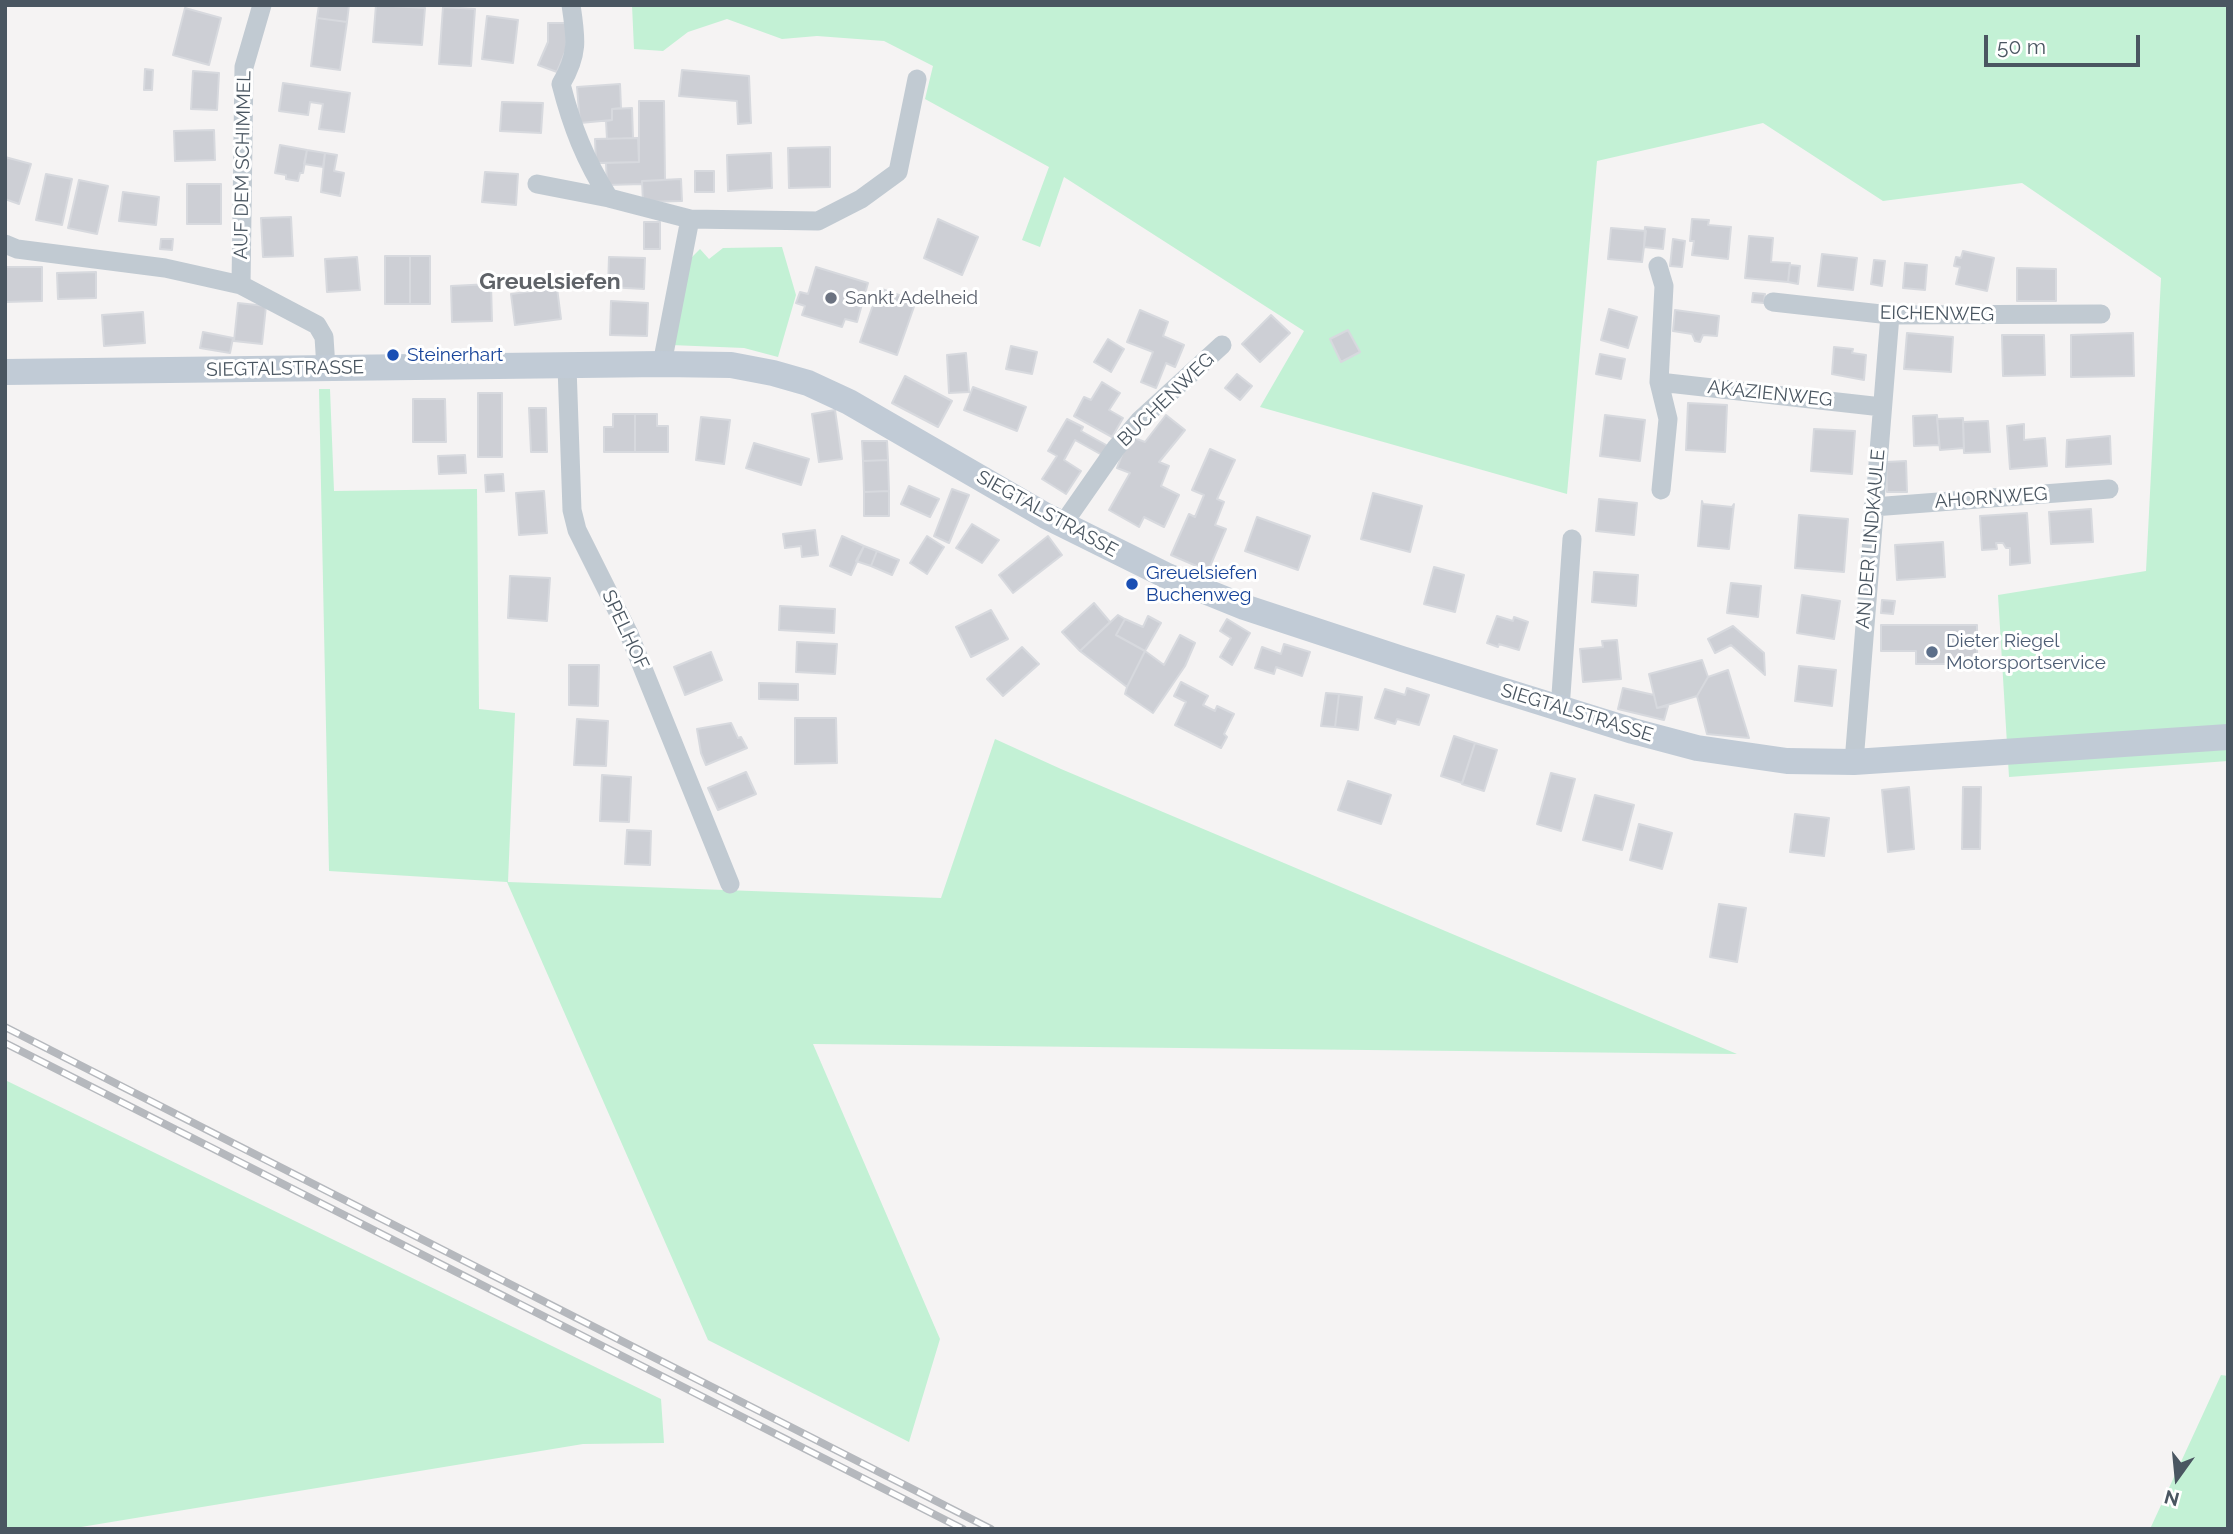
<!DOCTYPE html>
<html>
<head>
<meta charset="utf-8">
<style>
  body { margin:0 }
  #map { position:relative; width:2233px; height:1534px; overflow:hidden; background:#f5f3f3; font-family:Raleway,sans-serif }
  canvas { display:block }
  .frame { position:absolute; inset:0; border:7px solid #4a5661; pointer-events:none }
  .north { position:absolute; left:2142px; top:1443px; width:70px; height:70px; -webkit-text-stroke:5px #fff; paint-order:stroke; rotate:195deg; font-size:19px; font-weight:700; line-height:28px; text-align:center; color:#4a5661 }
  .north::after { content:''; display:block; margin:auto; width:24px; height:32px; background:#4a5661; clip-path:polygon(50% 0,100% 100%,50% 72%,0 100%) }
  .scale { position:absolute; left:1984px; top:35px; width:156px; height:32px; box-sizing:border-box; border:4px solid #4a5661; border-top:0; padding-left:9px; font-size:21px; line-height:24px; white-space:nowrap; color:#4a5661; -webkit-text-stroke:5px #fff; paint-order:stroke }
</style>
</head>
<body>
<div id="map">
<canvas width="2233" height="1534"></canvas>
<div class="frame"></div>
<div class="north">N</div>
<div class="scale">50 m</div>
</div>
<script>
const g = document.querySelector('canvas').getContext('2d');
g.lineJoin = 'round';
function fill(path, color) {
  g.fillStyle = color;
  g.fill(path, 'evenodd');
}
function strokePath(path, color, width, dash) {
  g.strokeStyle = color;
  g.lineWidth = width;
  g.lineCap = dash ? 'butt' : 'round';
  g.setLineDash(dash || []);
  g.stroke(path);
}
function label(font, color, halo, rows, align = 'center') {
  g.font = font + ' Raleway,sans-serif';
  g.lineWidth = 6;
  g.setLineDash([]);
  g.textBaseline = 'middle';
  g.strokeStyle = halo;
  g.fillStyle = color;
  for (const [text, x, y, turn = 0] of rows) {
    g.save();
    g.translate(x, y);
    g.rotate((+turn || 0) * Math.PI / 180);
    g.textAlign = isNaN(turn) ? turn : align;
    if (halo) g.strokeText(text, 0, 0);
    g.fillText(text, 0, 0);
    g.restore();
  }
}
const green = new Path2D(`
  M 632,5 L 2228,5 L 2228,761 L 2009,777 L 1998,595 L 2146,571 L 2161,278 L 2022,183 L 1883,201 L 1763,123 L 1597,161 L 1567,494 L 1260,407 L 1304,331 L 1064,177 L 1040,247 L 1022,240 L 1049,167 L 925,99 L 933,66 L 884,41 L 817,36 L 782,39 L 727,19 L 688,32 L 663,51 L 634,49 Z
  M 782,247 L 796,295 L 778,357 L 744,348 L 671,345 L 685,264 L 700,249 L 709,259 L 723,248 Z
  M 319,389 L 330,389 L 334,491 L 477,489 L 479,709 L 515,713 L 508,882 L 941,898 L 995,739 L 1061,769 L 1737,1054 L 813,1044 L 940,1339 L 909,1442 L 708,1340 L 507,882 L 329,871 Z
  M 5,1080 L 661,1399 L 664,1443 L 583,1444 L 69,1529 L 5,1529 Z
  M 2221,1375 L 2228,1376 L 2228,1529 L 2150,1529 Z`);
const building = new Path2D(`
  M 319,5 L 349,5 L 347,22 L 317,18 Z
  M 376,5 L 425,8 L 422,45 L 373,42 Z
  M 443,7 L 475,9 L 471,66 L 439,64 Z
  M 185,8 L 221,18 L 209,65 L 173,55 Z
  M 487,16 L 518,20 L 513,63 L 482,59 Z
  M 317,18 L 347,22 L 340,70 L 311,66 Z
  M 548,23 L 566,23 L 566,50 L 557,72 L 538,65 L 548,42 Z
  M 145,69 L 153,70 L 152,90 L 144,90 Z
  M 682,70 L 749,76 L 751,123 L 738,124 L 737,101 L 679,96 Z
  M 193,71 L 219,73 L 217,110 L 191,109 Z
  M 283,83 L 350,93 L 344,132 L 319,129 L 323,104 L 310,102 L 308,115 L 279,111 Z
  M 620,84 L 621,108 L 612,109 L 612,120 L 580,123 L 577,87 Z
  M 639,101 L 664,101 L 665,180 L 642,181 L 642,184 L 607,185 L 606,163 L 639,162 Z
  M 502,102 L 543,103 L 541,133 L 500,131 Z
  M 632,108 L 633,138 L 607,139 L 606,121 L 612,120 L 612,109 Z
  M 214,130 L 215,160 L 175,161 L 174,131 Z
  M 638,138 L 639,162 L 596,163 L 595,139 Z
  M 280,145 L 307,150 L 303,173 L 300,173 L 298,181 L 286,179 L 286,175 L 275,173 Z
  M 830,147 L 830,187 L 789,188 L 788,148 Z
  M 307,150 L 325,153 L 323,167 L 304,164 Z
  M 325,153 L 337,155 L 334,171 L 344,173 L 340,196 L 321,192 Z
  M 771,153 L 772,188 L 728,191 L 727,155 Z
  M 5,157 L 31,164 L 19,204 L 5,199 Z
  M 695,171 L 714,171 L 714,192 L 695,192 Z
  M 485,172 L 518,174 L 516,205 L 482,202 Z
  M 46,174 L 72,179 L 62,225 L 36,220 Z
  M 681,179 L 682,201 L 643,202 L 642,181 Z
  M 79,180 L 108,186 L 97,234 L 68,228 Z
  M 187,184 L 221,184 L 221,224 L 187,224 Z
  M 123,192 L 159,197 L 156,225 L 119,221 Z
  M 291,217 L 293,256 L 263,257 L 261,218 Z
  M 938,219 L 978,237 L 962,275 L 924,258 Z
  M 1692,219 L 1709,220 L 1708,225 L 1731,227 L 1728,259 L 1692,255 L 1694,241 L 1690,241 Z
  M 644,222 L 660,222 L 660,249 L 644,249 Z
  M 1645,227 L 1665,229 L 1663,249 L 1644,247 Z
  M 1611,228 L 1646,231 L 1642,262 L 1608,259 Z
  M 1749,236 L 1773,238 L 1771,262 L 1790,263 L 1788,282 L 1745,278 Z
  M 161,239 L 173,239 L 172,250 L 160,249 Z
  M 1673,239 L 1685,241 L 1682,267 L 1670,266 Z
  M 1963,251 L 1994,258 L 1987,291 L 1956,284 L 1960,267 L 1954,266 L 1956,257 L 1961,258 Z
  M 1822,254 L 1857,258 L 1853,290 L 1818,286 Z
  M 385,256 L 410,256 L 410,304 L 385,304 Z
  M 410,256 L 430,256 L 430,304 L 410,304 Z
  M 357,257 L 360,290 L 327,292 L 325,259 Z
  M 609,257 L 645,258 L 644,289 L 608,287 Z
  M 1874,260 L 1885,261 L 1882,286 L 1871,284 Z
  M 1905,263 L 1927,265 L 1925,290 L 1903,288 Z
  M 1790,265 L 1800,266 L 1798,284 L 1788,282 Z
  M 5,267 L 42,267 L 42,301 L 5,302 Z
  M 816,267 L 868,283 L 857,322 L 845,319 L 842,327 L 802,315 L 805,306 L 796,303 L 800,292 L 808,294 Z
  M 2017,268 L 2056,269 L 2056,301 L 2017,301 Z
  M 96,272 L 96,298 L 58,299 L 57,273 Z
  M 491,284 L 492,321 L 452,322 L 451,286 Z
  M 557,288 L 561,319 L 515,325 L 511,294 Z
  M 879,288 L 916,301 L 897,355 L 860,342 Z
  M 1753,293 L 1765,294 L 1764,303 L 1752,302 Z
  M 611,301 L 648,303 L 647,336 L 610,335 Z
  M 238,303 L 266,306 L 262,344 L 234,341 Z
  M 1609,309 L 1637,317 L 1628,348 L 1601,340 Z
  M 1140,310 L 1168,322 L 1163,336 L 1184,345 L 1175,367 L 1166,363 L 1156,388 L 1141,382 L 1153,352 L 1127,342 Z
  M 1675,310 L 1719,316 L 1717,336 L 1703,335 L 1700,342 L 1695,341 L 1692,334 L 1673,331 Z
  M 143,312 L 145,343 L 104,346 L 102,315 Z
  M 1271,315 L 1290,333 L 1260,362 L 1242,344 Z
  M 1348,330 L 1360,352 L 1341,362 L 1330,339 Z
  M 203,332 L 233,338 L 230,353 L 200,348 Z
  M 1907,333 L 1953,337 L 1951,372 L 1904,369 Z
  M 2133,333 L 2134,376 L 2071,377 L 2071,335 Z
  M 2002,335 L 2044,335 L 2045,375 L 2003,376 Z
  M 1108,339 L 1124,349 L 1111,372 L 1094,362 Z
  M 1011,346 L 1037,352 L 1032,374 L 1006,369 Z
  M 1834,347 L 1853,349 L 1852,353 L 1866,355 L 1864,380 L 1832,374 Z
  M 966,353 L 969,392 L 949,393 L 947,355 Z
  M 1600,354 L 1625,359 L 1621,379 L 1596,374 Z
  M 1237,374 L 1252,386 L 1240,400 L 1225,388 Z
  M 905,376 L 952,401 L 938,427 L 892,403 Z
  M 1102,382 L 1120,393 L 1109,410 L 1123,418 L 1112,437 L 1074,416 L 1084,397 L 1091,400 Z
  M 973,387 L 1026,407 L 1017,431 L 964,410 Z
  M 478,393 L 502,393 L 502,457 L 478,457 Z
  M 413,399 L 445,399 L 446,442 L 413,442 Z
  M 1688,403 L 1727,405 L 1725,452 L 1686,450 Z
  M 529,408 L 546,408 L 547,452 L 531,452 Z
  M 835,410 L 842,459 L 819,462 L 812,414 Z
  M 613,414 L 635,414 L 635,452 L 604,452 L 604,427 L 613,427 Z
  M 635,414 L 657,414 L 657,426 L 668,426 L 668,452 L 635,452 Z
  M 1166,415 L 1185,430 L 1159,462 L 1169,466 L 1161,486 L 1179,495 L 1164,527 L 1144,517 L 1139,527 L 1109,510 L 1130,473 L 1117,468 L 1129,436 L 1145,442 Z
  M 1605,415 L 1645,420 L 1640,461 L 1600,456 Z
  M 1937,415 L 1939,445 L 1914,446 L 1913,416 Z
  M 701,417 L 730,420 L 724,464 L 696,460 Z
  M 1963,418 L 1964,448 L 1940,450 L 1937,419 Z
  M 1067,419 L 1083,427 L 1081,431 L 1108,446 L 1102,455 L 1075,440 L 1064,460 L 1081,471 L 1066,494 L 1042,479 L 1057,456 L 1048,451 Z
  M 1988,421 L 1990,452 L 1964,453 L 1963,422 Z
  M 2024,424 L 2024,440 L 2045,438 L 2047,466 L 2010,469 L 2007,426 Z
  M 1814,429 L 1855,431 L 1852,474 L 1811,471 Z
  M 2110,436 L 2111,464 L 2066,467 L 2067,440 Z
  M 862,441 L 887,441 L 888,460 L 863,461 Z
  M 754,443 L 809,459 L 801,485 L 746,468 Z
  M 1210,449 L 1235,460 L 1217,499 L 1224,502 L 1215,525 L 1226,529 L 1208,571 L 1171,555 L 1189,514 L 1195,517 L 1204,495 L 1192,490 Z
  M 465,455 L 466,473 L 439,474 L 438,456 Z
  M 888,460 L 889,491 L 864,492 L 863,461 Z
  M 1906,461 L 1907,492 L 1887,492 L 1886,462 Z
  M 503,474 L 504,491 L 486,492 L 485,475 Z
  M 909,486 L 939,499 L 930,517 L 901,504 Z
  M 952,489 L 969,495 L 949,543 L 934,536 Z
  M 544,491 L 547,533 L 519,535 L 516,493 Z
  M 889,491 L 889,516 L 864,516 L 864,492 Z
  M 1373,493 L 1422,506 L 1410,552 L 1361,539 Z
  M 1599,499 L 1637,503 L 1634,535 L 1596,531 Z
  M 1702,501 L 1703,504 L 1732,507 L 1734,504 L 1729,549 L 1698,546 Z
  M 2091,509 L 2093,542 L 2051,544 L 2049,512 Z
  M 2027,513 L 2030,563 L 2010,565 L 2010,548 L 2006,548 L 2003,543 L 1996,543 L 1997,549 L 1982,550 L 1980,516 Z
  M 1799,515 L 1848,519 L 1844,572 L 1795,568 Z
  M 1257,517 L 1310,536 L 1298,570 L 1245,551 Z
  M 972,524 L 999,540 L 982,563 L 956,548 Z
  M 815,530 L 818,555 L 802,557 L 801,546 L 785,548 L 783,534 Z
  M 842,536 L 864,546 L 851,575 L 830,566 Z
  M 927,536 L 944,547 L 927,574 L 910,563 Z
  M 1048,536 L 1062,555 L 1013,593 L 999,575 Z
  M 1943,542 L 1945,577 L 1897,580 L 1895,545 Z
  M 864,546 L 877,551 L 871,566 L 856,561 Z
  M 877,551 L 899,560 L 892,575 L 871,566 Z
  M 1434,567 L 1464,575 L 1455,612 L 1424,604 Z
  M 1594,572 L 1638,575 L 1636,606 L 1592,602 Z
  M 510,576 L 550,578 L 547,621 L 508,618 Z
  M 1731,583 L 1761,586 L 1758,617 L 1727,613 Z
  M 1802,595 L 1840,601 L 1834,639 L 1797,633 Z
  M 1882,600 L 1895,601 L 1893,614 L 1881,613 Z
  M 1094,603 L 1110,622 L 1080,651 L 1062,632 Z
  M 780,606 L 835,609 L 834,633 L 779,630 Z
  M 991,610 L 1008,639 L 971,657 L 956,627 Z
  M 1118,615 L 1125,619 L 1116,635 L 1145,651 L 1127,687 L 1080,651 Z
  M 1148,616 L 1161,623 L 1145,651 L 1116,635 L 1125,619 L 1143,627 Z
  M 1497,616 L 1513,621 L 1514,617 L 1528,622 L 1519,650 L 1499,644 L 1498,647 L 1487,643 Z
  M 1227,619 L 1250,633 L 1232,665 L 1220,657 L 1231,638 L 1220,631 Z
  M 1881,625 L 1977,625 L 1977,664 L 1916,664 L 1916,651 L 1881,651 Z
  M 1733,626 L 1764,653 L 1765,675 L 1731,645 L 1715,653 L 1708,639 Z
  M 1180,635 L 1195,643 L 1185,666 L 1153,713 L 1125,694 L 1127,687 L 1145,651 L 1164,665 Z
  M 1617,640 L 1621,679 L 1583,682 L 1580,649 L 1603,647 L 1602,641 Z
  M 797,642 L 837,644 L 835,674 L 796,672 Z
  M 1284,644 L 1310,652 L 1302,676 L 1276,667 L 1274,674 L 1255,668 L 1262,647 L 1281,654 Z
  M 1022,647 L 1039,664 L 1003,696 L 987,679 Z
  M 711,652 L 722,680 L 685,695 L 674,667 Z
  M 1702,660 L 1708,677 L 1697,696 L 1657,708 L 1649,674 Z
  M 569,665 L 599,665 L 598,706 L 569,705 Z
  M 1799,666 L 1836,670 L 1832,706 L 1795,701 Z
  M 1728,670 L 1749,738 L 1707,734 L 1697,696 L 1708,677 Z
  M 1181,682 L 1208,696 L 1203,705 L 1215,711 L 1217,706 L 1234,714 L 1224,734 L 1227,737 L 1221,748 L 1175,725 L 1186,702 L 1174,696 Z
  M 759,683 L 798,684 L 798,700 L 759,699 Z
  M 1407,688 L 1429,695 L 1419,725 L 1397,719 L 1395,724 L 1375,718 L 1385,689 L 1405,695 Z
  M 1623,688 L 1654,695 L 1657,708 L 1668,706 L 1664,720 L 1618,709 Z
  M 1326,693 L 1339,694 L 1335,727 L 1321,726 Z
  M 1339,694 L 1362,697 L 1358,730 L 1335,727 Z
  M 795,718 L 836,718 L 837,763 L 795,764 Z
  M 577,719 L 608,721 L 606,766 L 574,765 Z
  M 731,723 L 738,738 L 741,737 L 747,748 L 706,765 L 701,753 L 697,729 Z
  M 1454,736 L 1475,743 L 1462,783 L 1441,776 Z
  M 1475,743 L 1497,750 L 1484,791 L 1462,784 Z
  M 746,772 L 756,794 L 718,810 L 708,788 Z
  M 1551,773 L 1575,779 L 1561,831 L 1537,824 Z
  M 602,775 L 631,777 L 629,822 L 600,821 Z
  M 1348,781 L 1391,795 L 1381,824 L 1338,810 Z
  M 1909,787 L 1914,849 L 1888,852 L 1882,790 Z
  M 1963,787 L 1981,787 L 1980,849 L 1962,849 Z
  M 1595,795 L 1634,805 L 1622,850 L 1583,840 Z
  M 1795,814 L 1829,818 L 1824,856 L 1790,852 Z
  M 1639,824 L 1672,833 L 1662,869 L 1630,860 Z
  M 627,830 L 651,831 L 650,865 L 625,864 Z
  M 1719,904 L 1746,908 L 1737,962 L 1710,957 Z`);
const street = new Path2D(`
  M 571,5 C 576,38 579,54 561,84 C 572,127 585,160 609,198 L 690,219
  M 537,184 L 609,198
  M 5,244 L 17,249 L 165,268 L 241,285 L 317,325 L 324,337 L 326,368
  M 1658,266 L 1664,286 L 1659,382 L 1882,407
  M 241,285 L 244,67 L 262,5
  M 1773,302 L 1890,315 L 2101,314
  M 662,364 L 690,219 L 818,221 L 861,199 L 898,172 L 917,79
  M 567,366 L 572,510 L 577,530 L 629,634 L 730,884
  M 1659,382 L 1668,419 L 1661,490
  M 1873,507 L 2109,489
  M 1063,524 L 1116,448 L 1140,420 L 1222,345
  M 1560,709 L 1572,539
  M 1854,762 L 1890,315`);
const secondary = new Path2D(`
  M 5,372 L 662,364 L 731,365 L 773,373 L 808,383 L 849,402 L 1046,516 L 1165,575 L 1244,607 L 1402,659 L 1633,731 L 1697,748 L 1787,761 L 1854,762 L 2228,737`);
const rail = new Path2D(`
  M 5,1027 L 991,1529
  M 5,1043 L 963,1529`);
const markers = [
  [831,298,7,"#6b7280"],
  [393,355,7,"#1a4fb4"],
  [1132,584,7,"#1a4fb4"],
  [1932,652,7,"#5c6f8a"]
];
const streetNames = [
  ["AUF DEM SCHIMMEL",243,165,-89],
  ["EICHENWEG",1937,314,1],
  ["SIEGTALSTRASSE",285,369,-1],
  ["AKAZIENWEG",1770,394,6],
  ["BUCHENWEG",1166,400,-44],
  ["AHORNWEG",1991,498,-4],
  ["SIEGTALSTRASSE",1047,514,29],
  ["AN DER LINDKAULE",1871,539,-85],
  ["SPELHOF",625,630,65],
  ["SIEGTALSTRASSE",1577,713,17]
];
const worshipNames = [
  ["Sankt Adelheid",845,298]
];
const transitNames = [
  ["Steinerhart",407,355],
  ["Greuelsiefen",1146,573],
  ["Buchenweg",1146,595]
];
const serviceNames = [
  ["Dieter Riegel",1946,641],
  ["Motorsportservice",1946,663]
];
const quarterNames = [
  ["Greuelsiefen",550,282]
];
fill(green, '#c3f1d5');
fill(building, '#cdcfd5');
strokePath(building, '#d7d9de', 2);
strokePath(street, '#c1cad2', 19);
strokePath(secondary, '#c1cbd6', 26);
strokePath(rail, '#b5b8bd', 8);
strokePath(rail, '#fff', 5, [16]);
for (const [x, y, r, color] of markers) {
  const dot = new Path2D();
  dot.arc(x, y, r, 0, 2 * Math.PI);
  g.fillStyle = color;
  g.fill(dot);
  strokePath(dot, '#fff', 2.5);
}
label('19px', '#4a5661', '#fff', streetNames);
label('19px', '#5b616d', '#fff', worshipNames, 'left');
label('19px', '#164399', '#fff', transitNames, 'left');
label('19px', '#4e5e75', '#fff', serviceNames, 'left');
label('bold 23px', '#5f6368', '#fff', quarterNames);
</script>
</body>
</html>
